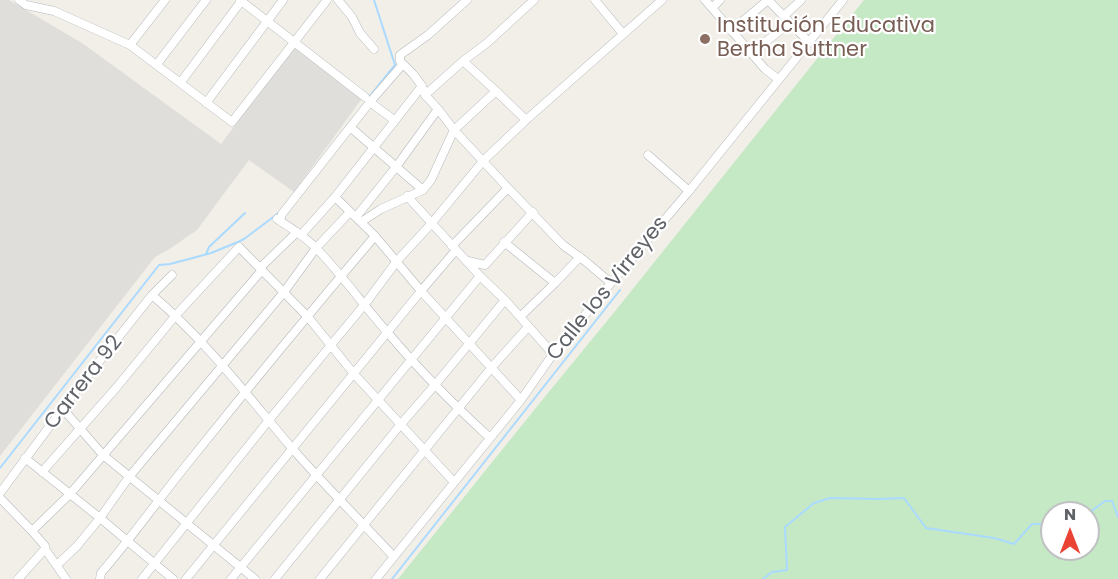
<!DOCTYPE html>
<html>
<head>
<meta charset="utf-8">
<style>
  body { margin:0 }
  #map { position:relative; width:1118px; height:579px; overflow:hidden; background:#f1efe8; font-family:Poppins,sans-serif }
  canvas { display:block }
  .north { position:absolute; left:1040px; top:501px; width:60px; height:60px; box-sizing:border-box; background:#fff; border:2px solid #bfc1c3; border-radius:50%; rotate:0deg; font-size:16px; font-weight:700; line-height:24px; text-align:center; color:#5f6368 }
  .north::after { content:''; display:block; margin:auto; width:21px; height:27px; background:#ea4335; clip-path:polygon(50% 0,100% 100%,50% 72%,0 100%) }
</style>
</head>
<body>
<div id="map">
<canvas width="1118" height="579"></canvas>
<div class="north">N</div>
</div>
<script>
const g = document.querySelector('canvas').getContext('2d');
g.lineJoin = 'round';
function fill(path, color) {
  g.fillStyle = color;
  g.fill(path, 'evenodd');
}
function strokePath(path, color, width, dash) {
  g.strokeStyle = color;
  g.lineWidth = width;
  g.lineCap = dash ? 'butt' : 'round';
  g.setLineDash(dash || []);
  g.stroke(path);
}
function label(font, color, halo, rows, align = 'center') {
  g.font = font + ' Poppins,sans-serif';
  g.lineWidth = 4.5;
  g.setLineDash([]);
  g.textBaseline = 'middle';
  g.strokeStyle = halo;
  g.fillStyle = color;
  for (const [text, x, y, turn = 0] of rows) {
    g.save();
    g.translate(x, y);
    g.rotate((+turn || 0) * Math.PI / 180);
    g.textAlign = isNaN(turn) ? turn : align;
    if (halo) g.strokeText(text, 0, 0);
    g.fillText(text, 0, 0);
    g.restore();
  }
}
const industrial = new Path2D(`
  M 0,0 L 9,0 L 82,43 L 221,144 L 293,47 L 363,97 L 294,192 L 249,160 L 197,230 L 168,250 L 155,257 L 0,456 Z`);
const green = new Path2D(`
  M 864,0 L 1118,0 L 1118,579 L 398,579 L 539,404 L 616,310 ZM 1052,513 L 1088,513 L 1088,549 L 1052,549 Z`);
const stream = new Path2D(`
  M 370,96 L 395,65 L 374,0
  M 206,254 L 209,247 L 245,213
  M 0,468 L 159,265 L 170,264 L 189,259 L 211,253 L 238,242 L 244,239 L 280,212
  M 1087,513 L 1093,510 L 1105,501 L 1112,501 L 1118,517
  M 392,579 L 620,290
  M 763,579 L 772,572 L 787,570 L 785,527 L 814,503 L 830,498 L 878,499 L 904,498 L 926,528 L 994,538 L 1014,544 L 1032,524 L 1052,524`);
const minor = new Path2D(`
  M 19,0 L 26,5 L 54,11 L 130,45 L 232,122 L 327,0
  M 240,0 L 365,97
  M 338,0 L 352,17 L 360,33 L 374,49
  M 467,0 L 428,35 L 400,55 L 400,61 L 413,74 L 422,86 L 425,95 L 438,109 L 454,130 L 508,188 L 563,245 L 585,261 L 611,283
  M 595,0 L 623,34
  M 705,0 L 765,69 L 778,79
  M 768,0 L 808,41
  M 712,8 L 720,0
  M 784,16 L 801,0
  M 731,31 L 768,0
  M 130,45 L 165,0
  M 751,53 L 790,23
  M 463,61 L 496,91 L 526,120
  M 157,64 L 206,0
  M 181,82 L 242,0
  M 425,95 L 463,61 L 487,43 L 534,0
  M 370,102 L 394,120
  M 206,103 L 283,0
  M 350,127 L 423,190
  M 648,155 L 689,191
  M 407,196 L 480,276 L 505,300 L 553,354
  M 335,197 L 375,236 L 421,291 L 521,400
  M 356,217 L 396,167 L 438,109
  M 277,219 C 291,228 306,237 317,249 C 343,276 364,306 388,333 C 419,370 454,405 490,438
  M 280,220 L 282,214 L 370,102 L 403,64
  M 361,222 L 381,209 L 423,190 L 431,180 L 454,130 L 496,91
  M 301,235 L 335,197 L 422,86
  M 504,242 L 555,283 L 580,257
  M 452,246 L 508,188
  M 468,261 L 485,265 L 533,212
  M 260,268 L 297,232
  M 152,295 C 205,340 247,395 291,447 C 324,485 360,520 394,557
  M 520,317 L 555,283
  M 63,409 L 103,455 L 255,579
  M 25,458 L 100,518 L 173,579
  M 42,472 L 116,388 L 176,315 L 239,247 L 308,317 L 354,374 L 454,482
  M 0,493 L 75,392 L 152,295 L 172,275
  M 0,498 L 32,531 L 45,546 L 45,549 L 66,579
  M 32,531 L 70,494 L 262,270
  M 57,565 L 77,546 L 100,518 L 129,477 L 284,292 L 316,248 L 350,212
  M 18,579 L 45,549
  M 100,579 L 101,573 C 133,536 161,496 192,458 C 252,383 313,309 375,236
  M 142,579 L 269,420 L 365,304 L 397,261 L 431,224 L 483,161 L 526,120 L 662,0
  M 186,579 L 421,291 L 456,250
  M 231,579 L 480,276
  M 275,579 L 401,424 L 435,385 L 505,300
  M 320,579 L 492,367 L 528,327
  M 376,579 L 521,400 L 553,354 L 611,283 L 689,191 L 843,0`);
const markers = [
  [705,39,6,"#8d6e63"]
];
const educationNames = [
  ["Institución Educativa",717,27],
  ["Bertha Suttner",717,51]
];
const streetNames = [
  ["Calle los Virreyes",608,289,-51],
  ["Carrera 92",84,383,-52]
];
fill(industrial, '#e0deda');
fill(green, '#c5e8c5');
strokePath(stream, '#aadaff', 2);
strokePath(minor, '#b5b8bc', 9);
strokePath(minor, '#fff', 8);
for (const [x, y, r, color] of markers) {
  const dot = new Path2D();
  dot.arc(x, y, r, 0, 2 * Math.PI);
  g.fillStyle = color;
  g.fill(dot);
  strokePath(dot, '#fff', 2);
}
label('21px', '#785e54', '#fff', educationNames, 'left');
label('21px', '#5f6368', '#fff', streetNames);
</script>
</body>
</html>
